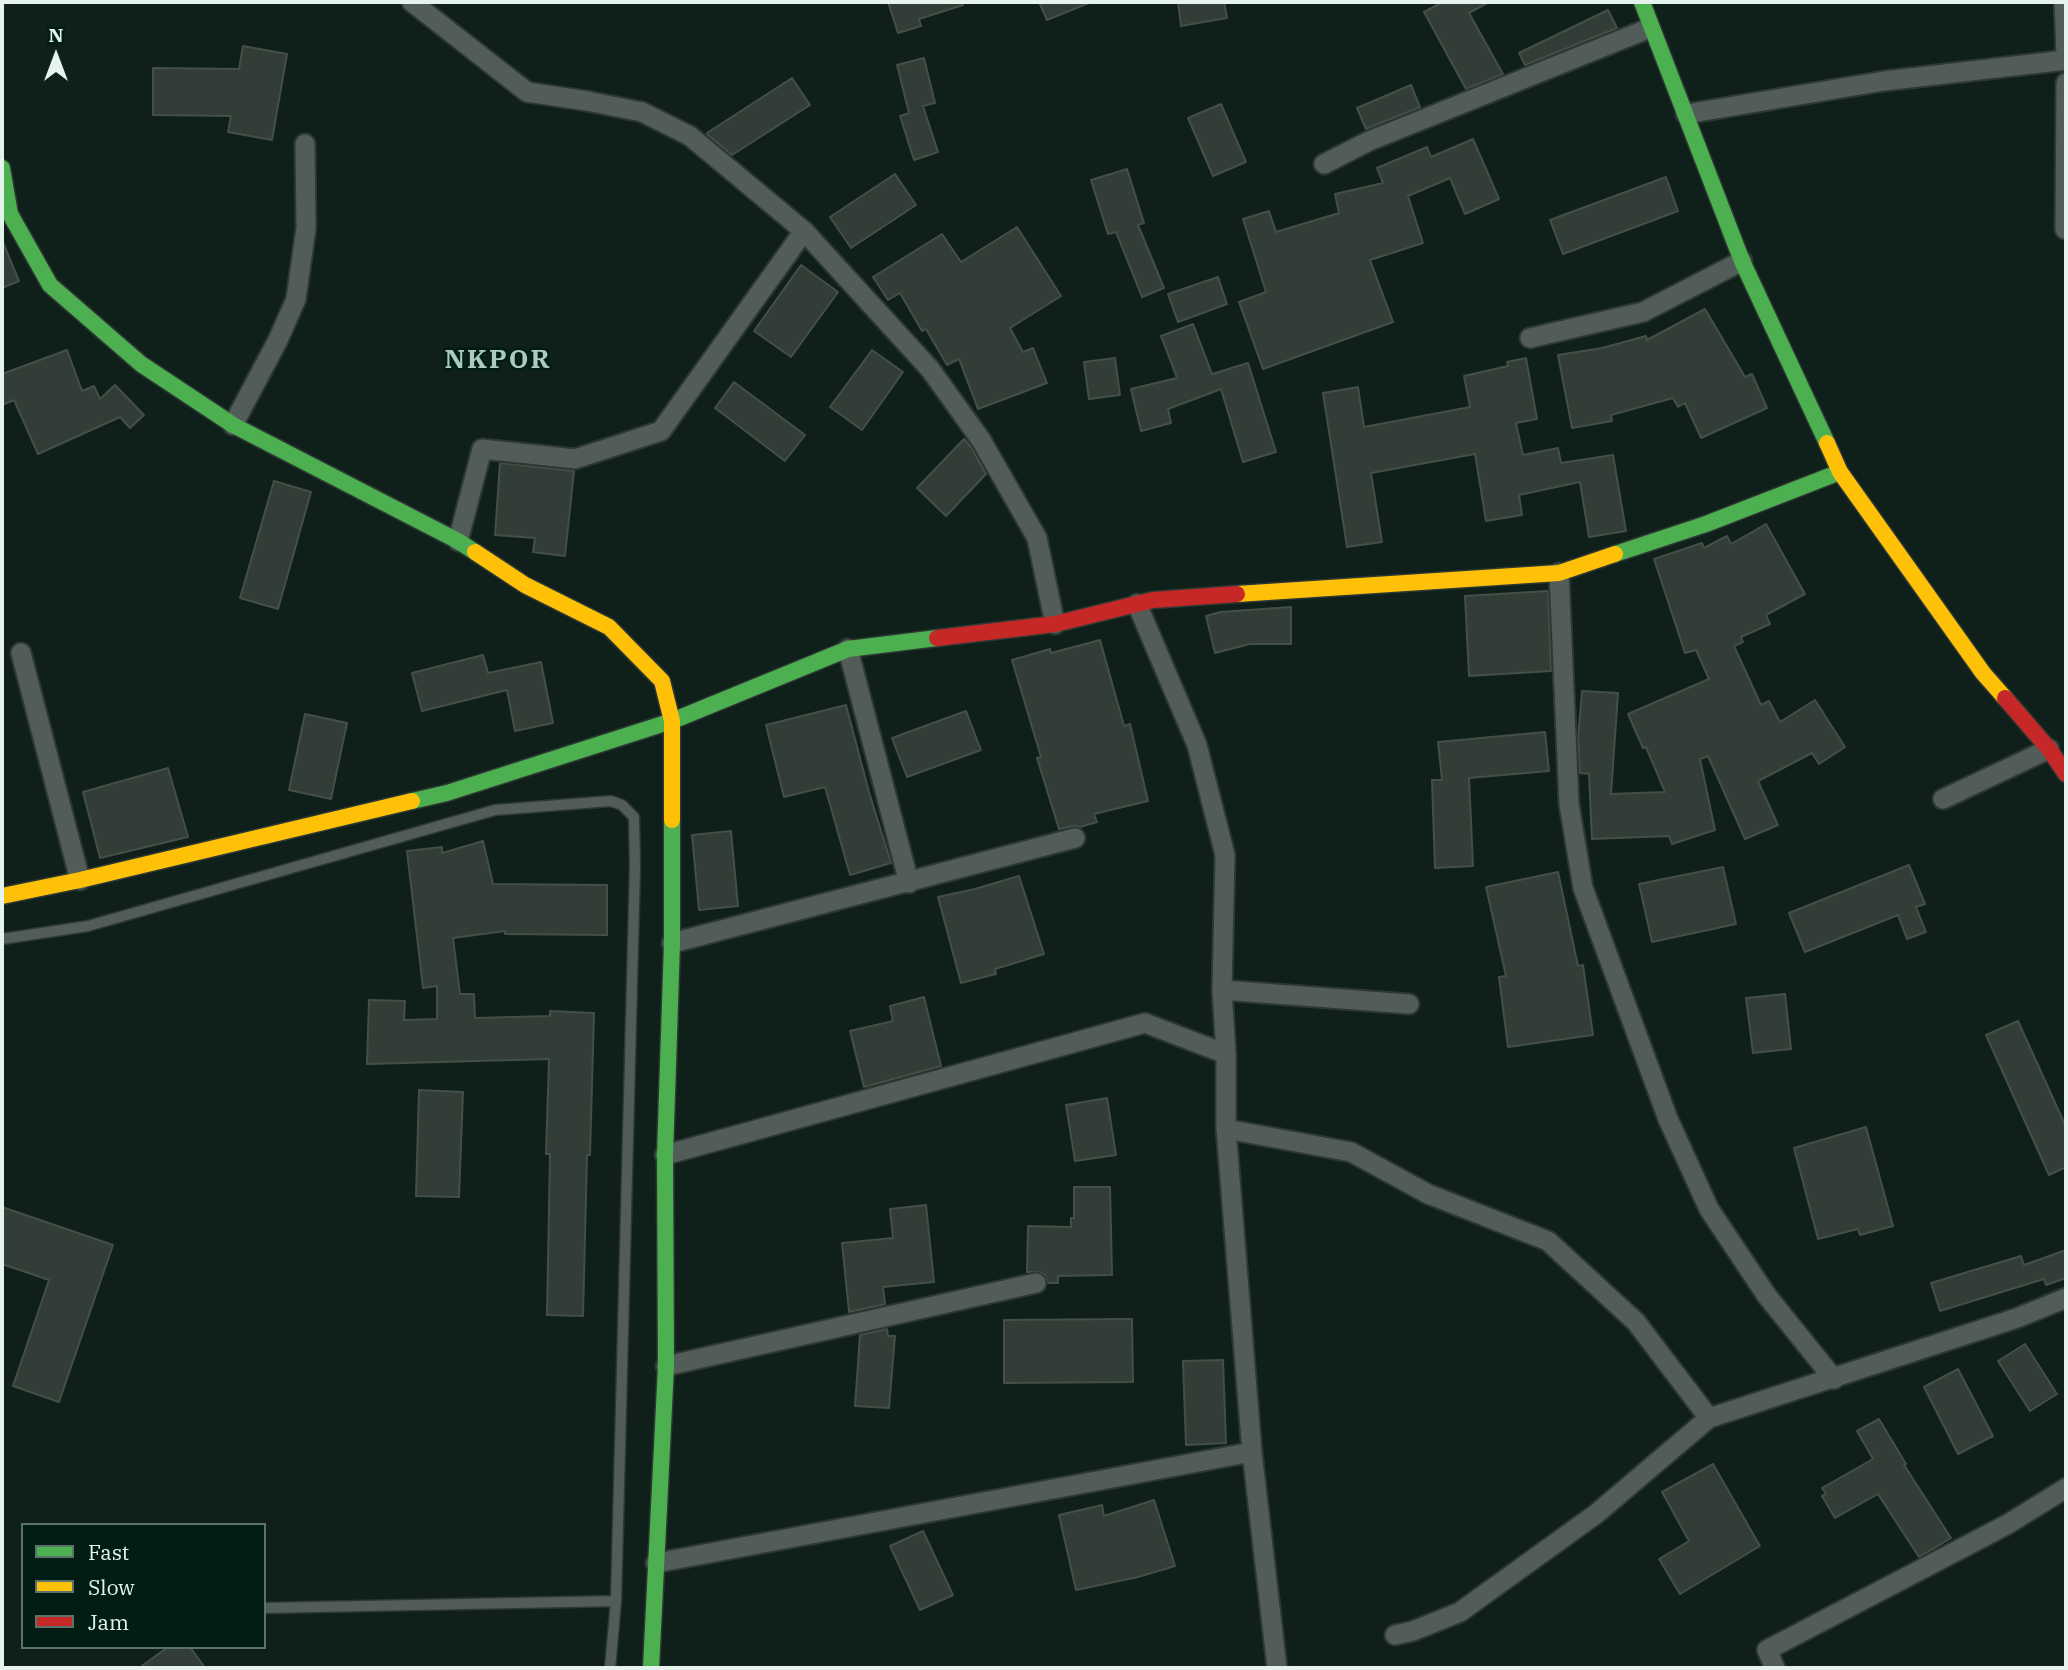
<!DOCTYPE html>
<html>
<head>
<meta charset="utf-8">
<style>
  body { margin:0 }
  #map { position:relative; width:2068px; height:1670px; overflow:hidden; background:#0f201a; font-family:"IBM Plex Serif",serif }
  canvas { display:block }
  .frame { position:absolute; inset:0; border:4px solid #e4f4ed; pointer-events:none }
  .legend { position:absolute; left:21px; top:1523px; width:245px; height:126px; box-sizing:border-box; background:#011d14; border:2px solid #5c736b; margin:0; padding:9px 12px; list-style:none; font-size:21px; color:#e4f4ed }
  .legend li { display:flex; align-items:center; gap:14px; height:35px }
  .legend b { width:35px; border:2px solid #5c736b }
  .north { position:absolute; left:21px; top:21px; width:70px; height:70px; -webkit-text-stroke:5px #011d14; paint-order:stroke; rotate:0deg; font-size:19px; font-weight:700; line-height:28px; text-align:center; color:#e4f4ed }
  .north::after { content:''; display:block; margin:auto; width:24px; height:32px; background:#e4f4ed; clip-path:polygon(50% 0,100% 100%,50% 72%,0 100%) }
</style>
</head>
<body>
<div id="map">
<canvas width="2068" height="1670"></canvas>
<div class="frame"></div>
<ul class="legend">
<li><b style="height:9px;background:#4caf50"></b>Fast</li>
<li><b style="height:9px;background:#ffc107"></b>Slow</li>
<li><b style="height:9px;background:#c62828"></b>Jam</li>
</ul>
<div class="north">N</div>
</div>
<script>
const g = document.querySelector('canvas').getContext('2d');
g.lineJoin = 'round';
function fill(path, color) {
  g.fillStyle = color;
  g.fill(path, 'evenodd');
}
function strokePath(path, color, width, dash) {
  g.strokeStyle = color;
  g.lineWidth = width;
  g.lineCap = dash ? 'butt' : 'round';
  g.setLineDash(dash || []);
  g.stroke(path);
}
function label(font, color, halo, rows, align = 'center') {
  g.font = font + ' "IBM Plex Serif",serif';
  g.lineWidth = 5;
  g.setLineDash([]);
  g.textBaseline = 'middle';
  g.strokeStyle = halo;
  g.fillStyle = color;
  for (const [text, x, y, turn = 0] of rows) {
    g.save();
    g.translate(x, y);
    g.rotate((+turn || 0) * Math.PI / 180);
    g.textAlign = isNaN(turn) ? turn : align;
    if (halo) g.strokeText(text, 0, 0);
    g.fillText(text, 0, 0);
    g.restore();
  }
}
const building = new Path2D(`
  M 888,2 L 963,2 L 963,5 L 919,19 L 921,26 L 898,33 Z
  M 1039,2 L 1091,2 L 1047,20 Z
  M 1178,2 L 1224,2 L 1227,18 L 1181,26 Z
  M 1443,2 L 1489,2 L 1469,13 L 1503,74 L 1466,89 L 1424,12 Z
  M 1608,10 L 1617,28 L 1525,65 L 1519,53 Z
  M 243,46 L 287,54 L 272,140 L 228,132 L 231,116 L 153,115 L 153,68 L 239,69 Z
  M 924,58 L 935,103 L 923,106 L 938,152 L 914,160 L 900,116 L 909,113 L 897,65 Z
  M 792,78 L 810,105 L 732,155 L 708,135 L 707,133 Z
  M 1411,85 L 1420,107 L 1366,129 L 1357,108 Z
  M 1221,104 L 1246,162 L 1213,176 L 1188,118 Z
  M 1473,139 L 1499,199 L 1465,214 L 1450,178 L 1408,196 L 1423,243 L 1370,260 L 1393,322 L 1263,369 L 1239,302 L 1266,292 L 1243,219 L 1269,211 L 1276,232 L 1339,213 L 1335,194 L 1383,183 L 1377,168 L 1427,147 L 1431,157 Z
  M 1127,169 L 1144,223 L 1138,225 L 1164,288 L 1142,297 L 1116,232 L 1108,234 L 1091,180 Z
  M 895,174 L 916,205 L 851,248 L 830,217 Z
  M 1666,177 L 1678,211 L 1563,254 L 1550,220 Z
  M 1017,227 L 1061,296 L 1010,328 L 1023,352 L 1033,348 L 1047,383 L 978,409 L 959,359 L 947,365 L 926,329 L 922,331 L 900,293 L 888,300 L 873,277 L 942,234 L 961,262 Z
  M 2,240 L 19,281 L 2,288 Z
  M 801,265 L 838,292 L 791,357 L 754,331 Z
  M 1218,277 L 1227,304 L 1178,322 L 1168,294 Z
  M 1705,309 L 1745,377 L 1752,374 L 1767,408 L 1701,438 L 1685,403 L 1678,407 L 1673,398 L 1611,415 L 1612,421 L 1572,428 L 1558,355 L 1602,348 L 1646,336 L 1647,340 Z
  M 1193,324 L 1212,374 L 1248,363 L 1276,452 L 1243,462 L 1221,389 L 1168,409 L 1171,423 L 1141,431 L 1131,389 L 1177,378 L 1161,336 Z
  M 67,350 L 82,391 L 94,386 L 100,399 L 115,385 L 144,415 L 130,428 L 120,417 L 38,454 L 14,400 L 2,405 L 2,374 Z
  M 872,350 L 903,372 L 862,430 L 830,407 Z
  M 1115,358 L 1120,395 L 1089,399 L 1084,362 Z
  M 1526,358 L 1537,419 L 1516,423 L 1523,455 L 1558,448 L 1561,463 L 1613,455 L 1626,531 L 1589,537 L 1580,482 L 1519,495 L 1522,515 L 1486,521 L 1475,454 L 1371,473 L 1382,542 L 1347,547 L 1323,393 L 1358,387 L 1364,427 L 1470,407 L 1464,376 L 1508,366 L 1507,362 Z
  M 734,382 L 805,435 L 785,461 L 715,408 Z
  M 964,439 L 971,447 L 986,474 L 946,516 L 917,488 Z
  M 500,463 L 574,471 L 565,556 L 533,552 L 535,538 L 495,535 Z
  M 274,481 L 311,492 L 278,609 L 240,598 Z
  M 1766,524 L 1805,594 L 1766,615 L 1770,624 L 1741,637 L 1743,642 L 1734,646 L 1761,705 L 1769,701 L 1780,722 L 1815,700 L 1845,747 L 1819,764 L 1812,753 L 1758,781 L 1778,825 L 1745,839 L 1708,756 L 1700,759 L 1715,830 L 1672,844 L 1669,836 L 1592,839 L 1589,774 L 1580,773 L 1578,739 L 1582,691 L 1618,693 L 1611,794 L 1665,792 L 1646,747 L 1643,748 L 1628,714 L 1709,679 L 1696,650 L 1685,653 L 1654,559 L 1702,543 L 1704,548 L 1727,536 L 1731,544 Z
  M 1548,591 L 1551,671 L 1469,676 L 1465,596 Z
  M 1291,607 L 1291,644 L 1250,644 L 1215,653 L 1206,616 L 1220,612 Z
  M 1100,640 L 1124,726 L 1130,724 L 1148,801 L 1094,814 L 1097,822 L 1080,827 L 1073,826 L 1059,829 L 1037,758 L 1041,757 L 1012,660 L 1050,649 L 1051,653 Z
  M 483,655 L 488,673 L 541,662 L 553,723 L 515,731 L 507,690 L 422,711 L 412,673 Z
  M 846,705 L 869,792 L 891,863 L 850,875 L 825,787 L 784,797 L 766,725 Z
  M 966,711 L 981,750 L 907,777 L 892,738 Z
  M 305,714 L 347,723 L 331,799 L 289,790 Z
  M 1545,732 L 1549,771 L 1469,778 L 1473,866 L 1435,868 L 1432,780 L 1442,780 L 1438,742 Z
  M 168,768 L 188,837 L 100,858 L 83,792 Z
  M 731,831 L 738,906 L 699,910 L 692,835 Z
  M 483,841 L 493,884 L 607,885 L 607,935 L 505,934 L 505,931 L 453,938 L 460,994 L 474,994 L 475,1018 L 550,1016 L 550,1011 L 594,1013 L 590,1155 L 587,1155 L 583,1316 L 547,1315 L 550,1154 L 546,1154 L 549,1059 L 367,1064 L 369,1000 L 405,1001 L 404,1020 L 437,1019 L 437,986 L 423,988 L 407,851 L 442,847 L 442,853 Z
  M 1909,865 L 1925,904 L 1916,907 L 1926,932 L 1907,939 L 1898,915 L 1805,952 L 1789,913 Z
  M 1723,867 L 1736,924 L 1652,942 L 1639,884 Z
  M 1558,872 L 1578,966 L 1583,965 L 1593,1035 L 1508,1047 L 1499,977 L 1506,976 L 1486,887 Z
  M 1019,876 L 1044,954 L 995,969 L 996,974 L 961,983 L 938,897 L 975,889 Z
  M 1785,994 L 1791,1049 L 1753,1053 L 1746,998 Z
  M 924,997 L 941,1066 L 864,1087 L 850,1031 L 893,1021 L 890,1006 Z
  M 2018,1021 L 2066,1127 L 2066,1167 L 2049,1175 L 1986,1035 Z
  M 419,1090 L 463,1092 L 459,1197 L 416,1196 Z
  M 1107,1098 L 1116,1155 L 1075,1161 L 1066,1105 Z
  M 1866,1127 L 1893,1226 L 1860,1235 L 1858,1229 L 1818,1239 L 1794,1148 Z
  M 1074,1187 L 1110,1187 L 1112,1275 L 1058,1276 L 1058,1283 L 1048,1283 L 1045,1275 L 1040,1272 L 1027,1272 L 1028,1226 L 1071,1227 L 1071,1218 L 1074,1218 Z
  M 926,1205 L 934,1282 L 883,1287 L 885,1304 L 849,1312 L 842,1243 L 893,1238 L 890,1209 Z
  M 2,1207 L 113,1245 L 59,1402 L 13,1386 L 49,1280 L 2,1264 Z
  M 2066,1250 L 2066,1278 L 2046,1285 L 2044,1279 L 1940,1311 L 1931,1283 L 2021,1256 L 2024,1265 Z
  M 1132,1319 L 1133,1382 L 1004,1383 L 1004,1320 Z
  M 887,1329 L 888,1336 L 895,1336 L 889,1408 L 855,1406 L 860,1335 Z
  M 2025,1344 L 2057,1394 L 2030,1411 L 1998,1361 Z
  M 1223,1360 L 1226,1443 L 1186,1445 L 1183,1361 Z
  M 1958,1369 L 1993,1436 L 1958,1454 L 1924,1387 Z
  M 1879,1419 L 1906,1464 L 1904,1465 L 1951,1538 L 1919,1557 L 1878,1494 L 1835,1518 L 1822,1496 L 1826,1494 L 1822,1488 L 1873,1459 L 1857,1431 Z
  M 1713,1464 L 1760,1546 L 1680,1594 L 1659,1559 L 1689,1541 L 1662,1492 Z
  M 1154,1500 L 1175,1566 L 1138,1577 L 1076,1590 L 1059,1515 L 1102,1505 L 1104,1516 Z
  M 923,1531 L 953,1595 L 920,1610 L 890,1546 Z
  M 168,1647 L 190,1647 L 205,1668 L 139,1668 Z`);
const lane = new Path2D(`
  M 2,939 L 88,926 L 495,810 L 611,801 L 622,805 L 634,817 L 635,865 L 616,1601 L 610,1668
  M 264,1608 L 616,1601`);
const street = new Path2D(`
  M 412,2 L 527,92 L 587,101 L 642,112 L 690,136 L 804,231 L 930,369 L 981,440 L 1037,538 L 1055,624
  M 2064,2 L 2066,55
  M 1686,114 L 1884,81 L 2066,60
  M 1324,164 L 1369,141 L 1650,28
  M 2065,229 L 2066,83
  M 1530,338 L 1643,312 L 1742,261
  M 233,425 L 278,340 L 296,299 L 306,228 L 305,144
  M 458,541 L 482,449 L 575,459 L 661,431 L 804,231
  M 1559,573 L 1569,804 L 1583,888 L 1668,1119 L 1709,1209 L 1767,1296 L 1834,1379
  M 1137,604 L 1197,745 L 1225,855 L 1222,990 L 1226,1054 L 1226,1129 L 1252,1452 L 1277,1668
  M 848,649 L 909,883
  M 21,653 L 80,880
  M 1943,799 L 2049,749
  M 672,943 L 1075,838
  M 1222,990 L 1409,1004
  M 1226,1129 L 1351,1152 L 1428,1194 L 1548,1241 L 1636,1322 L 1709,1418
  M 665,1155 L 1145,1023 L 1226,1054
  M 666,1366 L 1036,1283
  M 656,1563 L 1252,1452
  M 1395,1635 L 1413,1631 L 1460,1612 L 1596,1514 L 1709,1418 L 2017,1318 L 2066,1298
  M 1775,1668 L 1767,1650 L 2008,1524 L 2066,1488`);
const fast = new Path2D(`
  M 1642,2 L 1742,261 L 1827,443
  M 2,168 L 10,214 L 50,285 L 141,364 L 233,425 L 458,541 L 475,552
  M 1615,554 L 1706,524 L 1840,472
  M 412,801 L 447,793 L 672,721 L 848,649 L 937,638
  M 651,1668 L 666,1366 L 665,1155 L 672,943 L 672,820`);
const slow = new Path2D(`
  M 1827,443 L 1840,472 L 1983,673 L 2005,698
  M 475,552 L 525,585 L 609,627 L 662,681 L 672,721 L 672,820
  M 1237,594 L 1559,573 L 1615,554
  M 2,896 L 80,880 L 412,801`);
const jam = new Path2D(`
  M 937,638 L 1055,624 L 1153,600 L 1237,594
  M 2005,698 L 2049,749 L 2066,774`);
const districtNames = [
  ["NKPOR",498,360]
];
fill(building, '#313d36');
strokePath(building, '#444f48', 2);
strokePath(lane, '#2d3833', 13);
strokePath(street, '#2d3833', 23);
strokePath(fast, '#2d3833', 19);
strokePath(slow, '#2d3833', 19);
strokePath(jam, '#2d3833', 19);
strokePath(lane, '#525d59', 10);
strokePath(street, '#525d59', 19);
strokePath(fast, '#4caf50', 16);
strokePath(slow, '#ffc107', 16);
strokePath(jam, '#c62828', 16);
g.letterSpacing = '2px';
label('bold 26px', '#aacbbd', '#011d14', districtNames);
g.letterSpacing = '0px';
</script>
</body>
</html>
